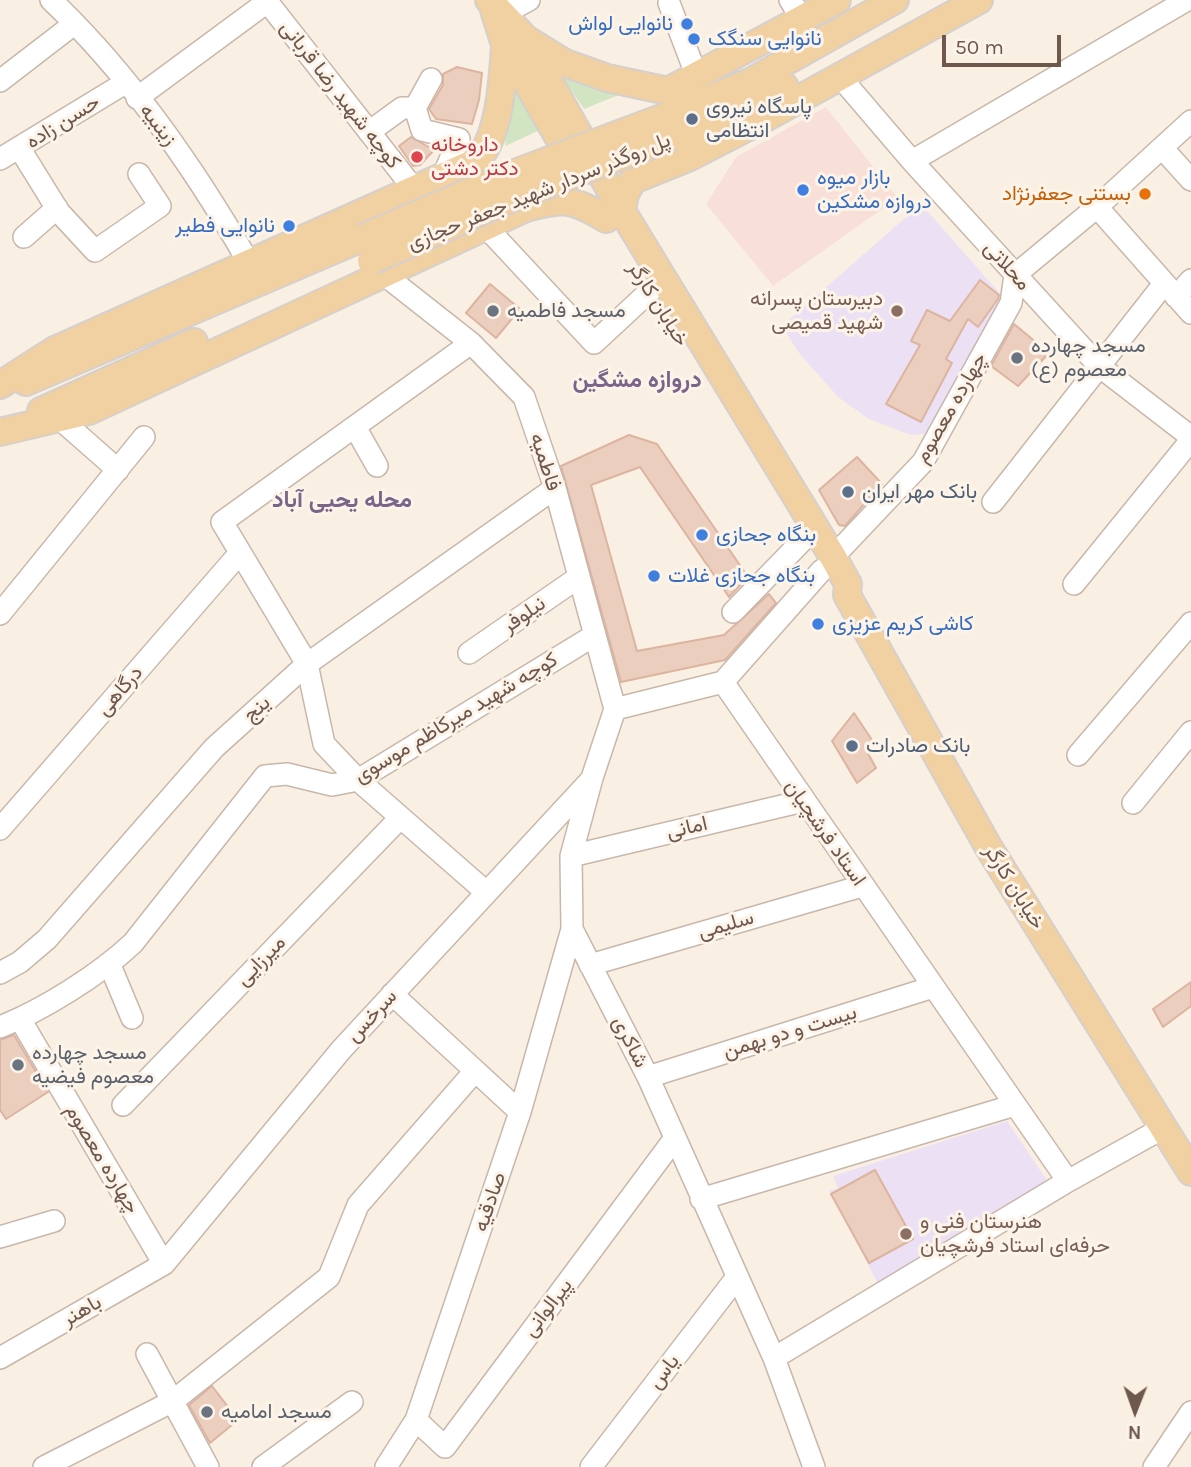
<!DOCTYPE html>
<html>
<head>
<meta charset="utf-8">
<style>
  body { margin:0 }
  #map { position:relative; width:1191px; height:1467px; overflow:hidden; background:#f9f0e3; font-family:Karla,sans-serif }
  canvas { display:block }
  .north { position:absolute; left:1100px; top:1376px; width:70px; height:70px; -webkit-text-stroke:5px #fdf4e9; paint-order:stroke; rotate:181deg; font-size:19px; font-weight:700; line-height:28px; text-align:center; color:#6e574c }
  .north::after { content:''; display:block; margin:auto; width:24px; height:32px; background:#6e574c; clip-path:polygon(50% 0,100% 100%,50% 72%,0 100%) }
  .scale { position:absolute; left:942px; top:35px; width:119px; height:32px; box-sizing:border-box; border:4px solid #6e574c; border-top:0; padding-left:9px; font-size:21px; line-height:24px; white-space:nowrap; color:#6e574c; -webkit-text-stroke:5px #fdf4e9; paint-order:stroke }
</style>
</head>
<body>
<div id="map">
<canvas width="1191" height="1467"></canvas>
<div class="north">N</div>
<div class="scale">50 m</div>
</div>
<script>
const g = document.querySelector('canvas').getContext('2d');
g.lineJoin = 'round';
function fill(path, color) {
  g.fillStyle = color;
  g.fill(path, 'evenodd');
}
function strokePath(path, color, width, dash) {
  g.strokeStyle = color;
  g.lineWidth = width;
  g.lineCap = dash ? 'butt' : 'round';
  g.setLineDash(dash || []);
  g.stroke(path);
}
function label(font, color, halo, rows, align = 'center') {
  g.font = font + ' Karla,Vazirmatn,sans-serif';
  g.lineWidth = 6;
  g.setLineDash([]);
  g.textBaseline = 'middle';
  g.strokeStyle = halo;
  g.fillStyle = color;
  for (const [text, x, y, turn = 0] of rows) {
    g.save();
    g.translate(x, y);
    g.rotate((+turn || 0) * Math.PI / 180);
    g.textAlign = isNaN(turn) ? turn : align;
    if (halo) g.strokeText(text, 0, 0);
    g.fillText(text, 0, 0);
    g.restore();
  }
}
const commercial = new Path2D(`
  M 826,107 L 898,198 L 773,286 L 706,204 L 736,157 Z`);
const education = new Path2D(`
  M 921,204 L 1003,297 L 930,433 L 911,435 L 869,419 L 838,397 L 799,353 L 782,326 Z
  M 1007,1121 L 1048,1182 L 878,1284 L 829,1190 L 838,1189 L 833,1176 Z`);
const green = new Path2D(`
  M 559,73 L 621,94 L 584,109 Z
  M 514,87 L 540,130 L 505,146 Z`);
const building = new Path2D(`
  M 457,67 L 482,73 L 479,100 L 472,124 L 436,119 L 429,109 L 443,85 L 443,74 Z
  M 411,137 L 434,150 L 420,165 L 413,166 L 399,146 Z
  M 980,280 L 999,295 L 998,299 L 978,327 L 968,319 L 946,359 L 952,363 L 921,422 L 886,404 L 920,345 L 911,341 L 927,310 L 950,321 Z
  M 490,284 L 520,309 L 496,338 L 466,313 Z
  M 1014,324 L 1049,353 L 1018,386 L 991,366 Z
  M 629,435 L 657,444 L 748,577 L 729,597 L 640,467 L 591,485 L 637,651 L 724,635 L 769,594 L 776,603 L 725,660 L 621,682 L 561,466 Z
  M 857,457 L 882,484 L 845,526 L 839,525 L 819,490 Z
  M 854,713 L 874,743 L 865,748 L 876,768 L 857,783 L 832,741 Z
  M 1191,982 L 1191,1006 L 1163,1027 L 1153,1009 Z
  M 14,1035 L 48,1092 L 6,1119 L 0,1110 L 0,1040 Z
  M 875,1170 L 913,1239 L 869,1263 L 831,1194 Z
  M 212,1386 L 238,1420 L 210,1443 L 189,1405 Z`);
const minor = new Path2D(`
  M 51,0 C 130,75 195,169 249,263
  M 266,0 L 414,189
  M 790,0 L 802,19
  M 669,3 L 697,77
  M 501,15 L 529,0
  M 841,78 L 912,161 L 1099,366 L 1191,437
  M 0,81 L 74,24
  M 137,98 L 267,2
  M 415,108 L 422,130 L 459,139 L 443,176
  M 369,132 L 402,108 L 415,108 L 431,79
  M 20,149 L 59,212 L 95,251 L 160,206 L 139,174
  M 1163,149 L 1191,180
  M 0,159 L 125,83
  M 912,161 L 1187,0
  M 1097,207 L 1191,313
  M 485,226 L 594,343 L 650,291
  M 24,237 L 57,208
  M 382,273 L 471,343 L 524,397 L 555,488 L 615,709
  M 1176,297 L 1191,280
  M 471,343 L 222,522 L 307,664 L 324,744 L 358,780 L 486,892
  M 60,419 L 118,470
  M 355,427 L 377,466
  M 993,502 L 1163,285
  M 833,557 L 923,462 L 1011,303 L 1015,275 L 1097,207 L 1191,121
  M 1074,584 L 1191,440
  M 733,612 L 804,539
  M 0,614 L 144,437
  M 469,653 L 579,577
  M 723,682 L 615,709 L 592,778 L 571,856 L 572,929 L 648,1077 L 774,1358 L 814,1467
  M 723,682 L 1068,1181
  M 723,682 L 822,570
  M 1078,755 L 1191,623
  M 1133,803 L 1191,732
  M 0,829 L 239,554
  M 571,856 L 803,801
  M 109,963 L 132,1018
  M 590,965 L 862,886
  M 0,973 L 20,962 L 47,939 L 214,748 L 307,664 L 555,488
  M 392,994 L 520,1112
  M 20,1019 L 164,1264
  M 0,1027 C 43,1010 99,975 133,943 L 265,776 L 287,774 L 332,785 L 358,780 L 595,635
  M 648,1077 L 933,987
  M 123,1105 L 400,818
  M 701,1199 L 1015,1105
  M 0,1237 L 54,1221
  M 147,1354 L 208,1467
  M 0,1358 L 164,1264 L 341,1050 L 591,780
  M 774,1358 L 1068,1181 L 1163,1128
  M 416,1420 L 445,1447 L 675,1138
  M 44,1467 L 173,1401 L 329,1277 L 358,1205 L 475,1071
  M 263,1467 L 352,1402
  M 386,1467 L 416,1420 L 520,1112 L 572,929
  M 591,1467 L 737,1277
  M 1154,1467 L 1191,1412`);
const major = new Path2D(`
  M 489,0 L 524,37 L 622,211 L 833,557 L 848,584 L 847,595 L 989,848 L 1191,1172
  M 494,10 L 505,45 L 578,171
  M 526,39 L 565,63 L 607,78 L 668,91 L 837,0
  M 667,116 L 750,82 L 895,0
  M 672,137 L 785,87
  M 622,211 L 625,194 L 633,180 L 690,157 L 754,124 L 979,0
  M 26,382 L 362,238
  M 0,385 L 55,350 L 475,162 C 500,140 503,77 505,45
  M 41,411 L 194,342
  M 0,432 L 89,411 L 526,208 C 564,198 572,198 606,219`);
const majorBridge = new Path2D(`
  M 362,238 L 504,177 L 667,116
  M 371,261 L 512,198 L 672,137`);
const markers = [
  [687,24,7,"#3f7fe0"],
  [694,39,7,"#3f7fe0"],
  [692,119,7,"#5c6f8a"],
  [417,157,7,"#e0444e"],
  [803,190,7,"#3f7fe0"],
  [1145,194,7,"#e8710a"],
  [289,226,7,"#3f7fe0"],
  [493,311,7,"#6b7280"],
  [897,311,7,"#8d6e63"],
  [1017,358,7,"#6b7280"],
  [848,492,7,"#5c6f8a"],
  [702,535,7,"#3f7fe0"],
  [654,576,7,"#3f7fe0"],
  [818,624,7,"#3f7fe0"],
  [852,746,7,"#5c6f8a"],
  [18,1065,7,"#6b7280"],
  [906,1234,7,"#8d6e63"],
  [207,1412,7,"#6b7280"]
];
const shopNames = [
  ["نانوایی لواش",673,24,"right"],
  ["نانوایی سنگک",708,39],
  ["بازار میوه",817,178],
  ["دروازه مشکین",817,202],
  ["نانوایی فطیر",275,226,"right"],
  ["بنگاه جحازی",716,535],
  ["بنگاه جحازی غلات",668,576],
  ["کاشی کریم عزیزی",832,624]
];
const streetNames = [
  ["کوچه شهید رضا قربانی",340,95,52],
  ["حسن زاده",63,122,-32],
  ["زینبیه",158,125,52],
  ["پل روگذر سردار شهید جعفر حجازی",539,192,-22],
  ["محلاتی",1007,266,48],
  ["خیابان کارگر",658,304,58],
  ["چهارده معصوم",951,408,-60],
  ["فاطمیه",545,462,72],
  ["نیلوفر",524,615,-35],
  ["درگاهی",120,691,-49],
  ["ینج",257,709,-42],
  ["کوچه شهید میرکاظم موسوی",456,718,-31],
  ["امانی",687,828,-13],
  ["استاد فرشچیان",825,833,55],
  ["خیابان کارگر",1014,887,58],
  ["سلیمی",726,925,-16],
  ["میرزایی",261,961,-46],
  ["سرخس",372,1016,-47],
  ["بیست و دو بهمن",790,1032,-17],
  ["شاکری",630,1042,63],
  ["چهارده معصوم",102,1159,59],
  ["صادقیه",490,1202,-71],
  ["پیرالوانی",548,1308,-53],
  ["باهنر",82,1311,-30],
  ["یاس",664,1372,-53]
];
const serviceNames = [
  ["پاسگاه نیروی",706,107],
  ["انتظامی",706,131],
  ["بانک مهر ایران",862,492],
  ["بانک صادرات",866,746]
];
const healthNames = [
  ["داروخانه",431,145],
  ["دکتر دشتی",431,169]
];
const foodNames = [
  ["بستنی جعفرنژاد",1131,194]
];
const educationNames = [
  ["دبیرستان پسرانه",883,299],
  ["شهید قمیصی",883,323],
  ["هنرستان فنی و",920,1222,"left"],
  ["حرفه‌ای استاد فرشچیان",920,1246,"left"]
];
const worshipNames = [
  ["مسجد فاطمیه",507,311],
  ["مسجد چهارده",1031,346],
  ["معصوم (ع)",1031,370],
  ["مسجد چهارده",32,1053],
  ["معصوم فیضیه",32,1077],
  ["مسجد امامیه",221,1412]
];
const neighbourhoodNames = [
  ["دروازه مشگین",637,380],
  ["محله یحیی آباد",342,500]
];
fill(commercial, '#f8e0d8');
fill(education, '#ece0f5');
fill(green, '#d2e5c3');
fill(building, '#eccebe');
strokePath(building, '#dcb4a0', 2);
strokePath(minor, '#c8b7ab', 24);
strokePath(major, '#d6d0cd', 30);
strokePath(minor, '#fff', 21);
strokePath(major, '#f1d0a2', 26);
strokePath(majorBridge, '#d6d0cd', 30, []);
strokePath(majorBridge, '#f1d0a2', 26);
for (const [x, y, r, color] of markers) {
  const dot = new Path2D();
  dot.arc(x, y, r, 0, 2 * Math.PI);
  g.fillStyle = color;
  g.fill(dot);
  strokePath(dot, '#fdf4e9', 2.5);
}
label('21px', '#366cbe', '#fdf4e9', shopNames, 'left');
label('21px', '#6e574c', '#fdf4e9', streetNames);
label('21px', '#4e5e75', '#fdf4e9', serviceNames, 'left');
label('21px', '#be3a42', '#fdf4e9', healthNames, 'left');
label('21px', '#c56008', '#fdf4e9', foodNames, 'right');
label('21px', '#785e54', '#fdf4e9', educationNames, 'right');
label('21px', '#5b616d', '#fdf4e9', worshipNames, 'left');
label('bold 23px', '#7b648b', '#fdf4e9', neighbourhoodNames);
</script>
</body>
</html>
